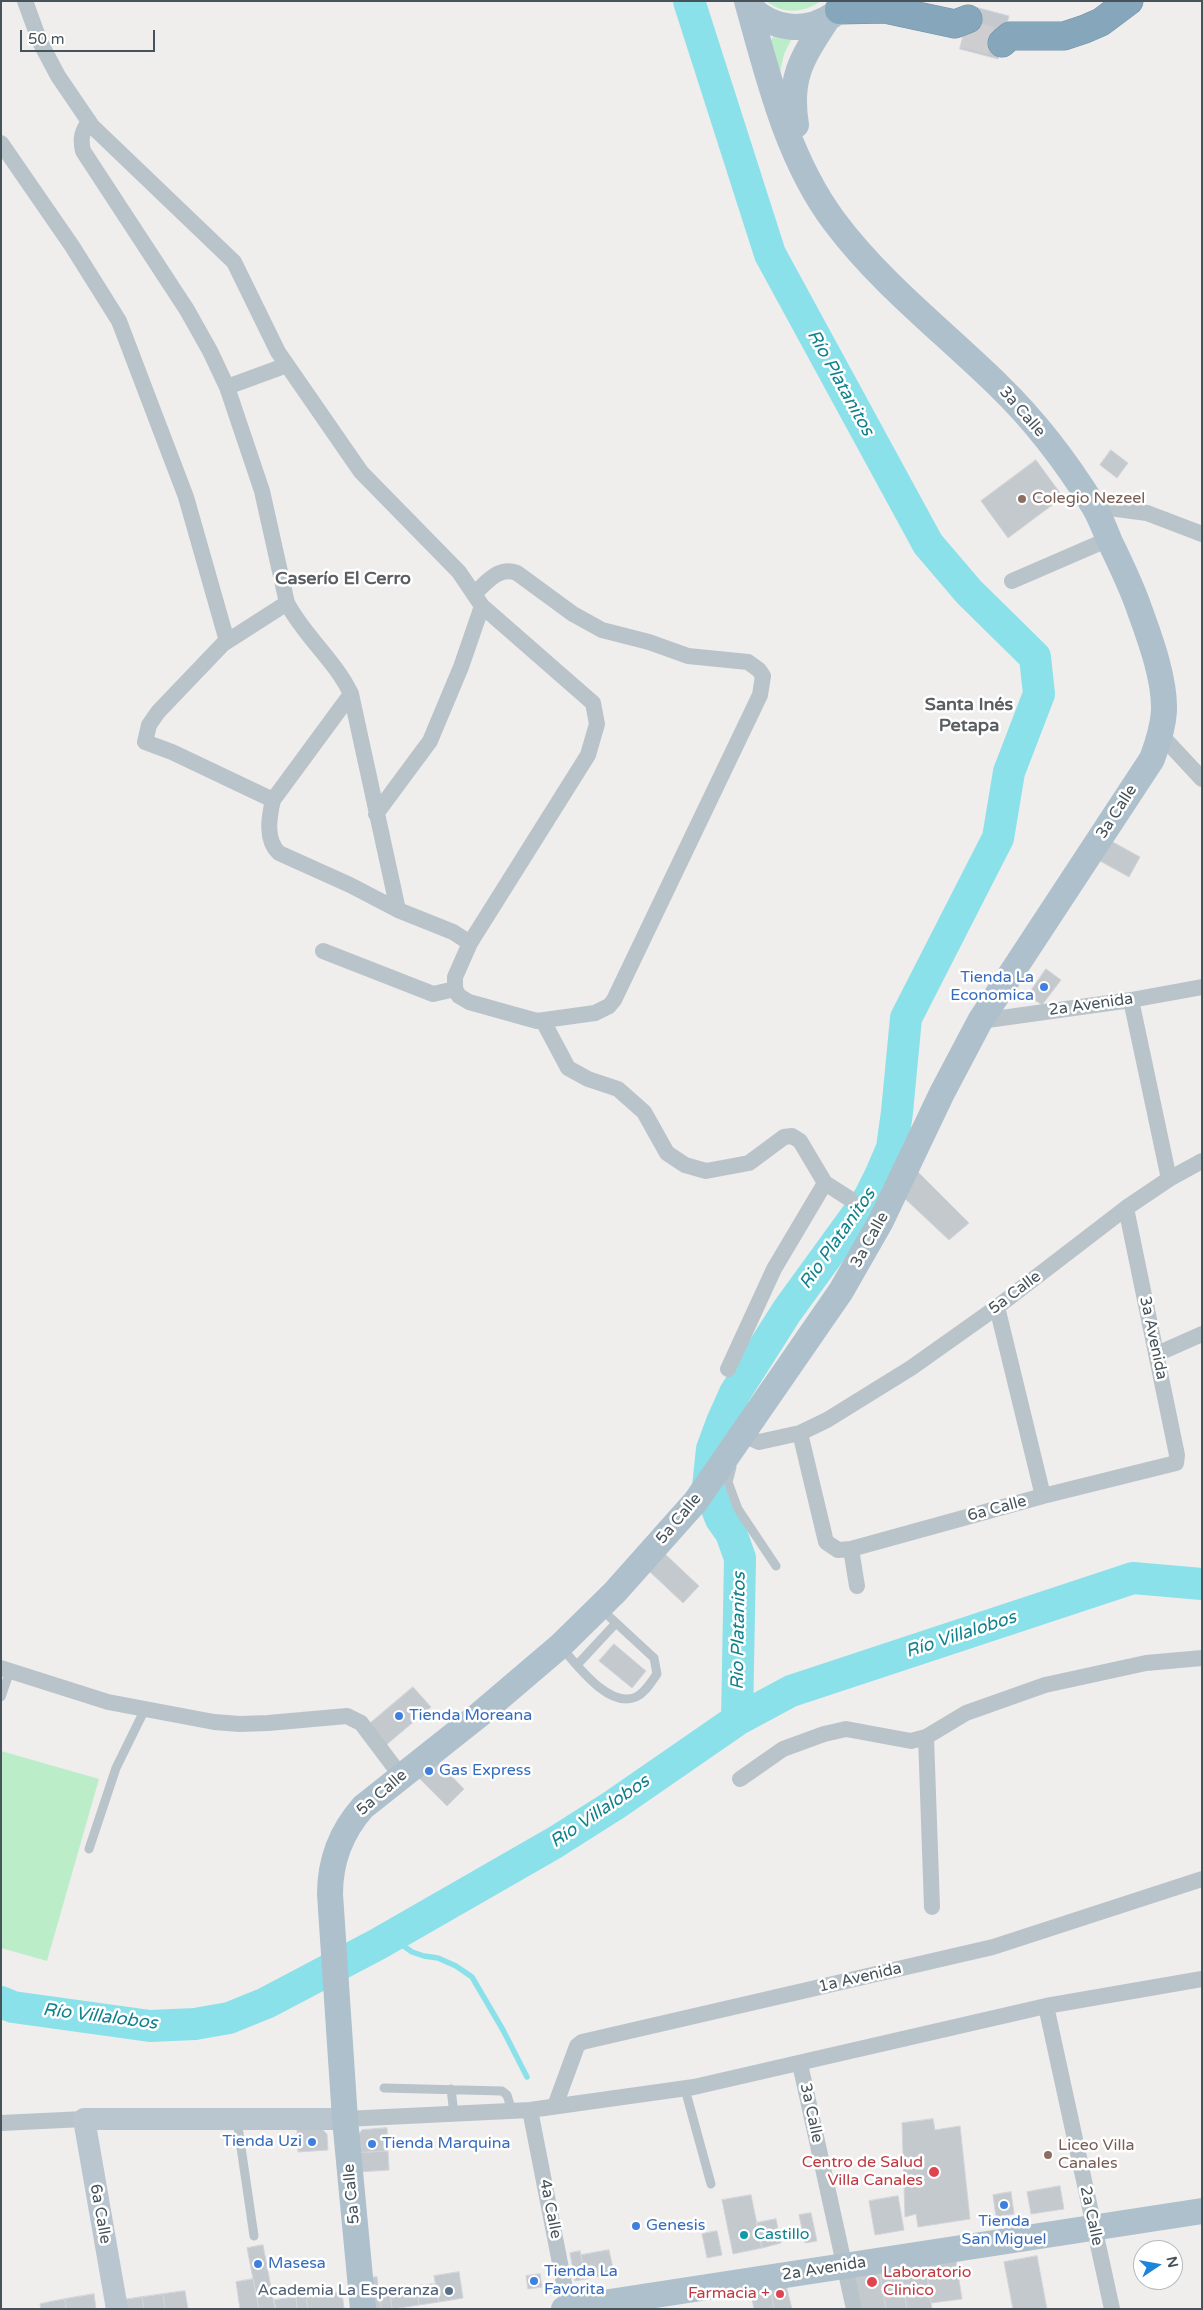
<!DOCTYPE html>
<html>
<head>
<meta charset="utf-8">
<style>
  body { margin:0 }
  #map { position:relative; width:1203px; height:2310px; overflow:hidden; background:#f0eded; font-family:"Varela Round",sans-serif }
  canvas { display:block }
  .frame { position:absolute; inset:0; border:2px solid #46535a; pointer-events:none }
  .north { position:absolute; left:1133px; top:2240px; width:50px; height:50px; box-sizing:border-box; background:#fff; border:1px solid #b5babd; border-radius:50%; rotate:78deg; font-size:14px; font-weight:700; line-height:20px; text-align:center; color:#46535a }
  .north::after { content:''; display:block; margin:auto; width:18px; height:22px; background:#1d86da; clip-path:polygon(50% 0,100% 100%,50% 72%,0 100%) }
  .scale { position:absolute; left:20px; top:30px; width:135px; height:22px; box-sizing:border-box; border:2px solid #46535a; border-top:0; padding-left:6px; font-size:15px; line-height:18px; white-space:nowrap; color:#46535a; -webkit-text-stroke:4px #fff; paint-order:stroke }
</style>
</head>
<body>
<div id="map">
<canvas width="1203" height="2310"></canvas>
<div class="frame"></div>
<div class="north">N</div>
<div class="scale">50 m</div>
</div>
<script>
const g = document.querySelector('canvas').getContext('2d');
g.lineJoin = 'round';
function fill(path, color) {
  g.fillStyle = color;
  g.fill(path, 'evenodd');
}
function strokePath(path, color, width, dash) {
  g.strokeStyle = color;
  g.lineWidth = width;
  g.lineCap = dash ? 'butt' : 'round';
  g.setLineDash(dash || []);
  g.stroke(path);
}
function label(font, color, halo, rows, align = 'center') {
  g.font = font + ' "Varela Round",sans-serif';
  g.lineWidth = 5;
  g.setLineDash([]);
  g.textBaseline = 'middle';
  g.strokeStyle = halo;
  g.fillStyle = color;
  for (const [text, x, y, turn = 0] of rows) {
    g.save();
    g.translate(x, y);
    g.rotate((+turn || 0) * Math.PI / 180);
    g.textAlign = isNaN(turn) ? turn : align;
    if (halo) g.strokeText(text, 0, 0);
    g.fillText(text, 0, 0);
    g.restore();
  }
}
const green = new Path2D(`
  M 766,1 L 821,1 C 804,13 784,15 766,1 Z
  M 773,37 L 791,40 L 784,54 L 780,72 L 771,41 Z
  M 1,1751 L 99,1779 L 47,1961 L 1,1948 Z`);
const stream = new Path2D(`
  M 391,1937 L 412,1952 L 424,1956 L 438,1958 L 456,1966 L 472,1977 L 503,2030 L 527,2077`);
const river = new Path2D(`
  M 689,1 L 770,254 L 928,544 L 969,592 L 1035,657 L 1039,694 L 1009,772 L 998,838 L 906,1018 L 897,1112 L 892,1148 L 880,1176 L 869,1198 L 787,1311 L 735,1393 L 722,1422 L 712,1449 L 708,1487 L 721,1519 L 731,1533 L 740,1558 L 737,1720
  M 1,2002 L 13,2007 L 150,2026 L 195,2024 L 229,2018 L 266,2003 L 378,1944 L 554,1843 L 614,1805 L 737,1720 L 791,1691 L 1133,1578 L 1202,1584`);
const building = new Path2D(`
  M 971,6 L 1009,16 L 998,59 L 960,49 Z
  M 1111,450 L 1128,463 L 1117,478 L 1100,465 Z
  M 1036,460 L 1063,497 L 1008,538 L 981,501 Z
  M 1111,841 L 1140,857 L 1129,877 L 1100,861 Z
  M 1046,969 L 1061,980 L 1042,1005 L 1028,995 Z
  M 915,1169 L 969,1223 L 949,1240 L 901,1195 Z
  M 664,1553 L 699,1586 L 683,1603 L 649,1571 Z
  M 614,1644 L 646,1671 L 632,1688 L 599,1661 Z
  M 413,1687 L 431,1707 L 385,1746 L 368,1725 Z
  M 434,1758 L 464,1789 L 447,1806 L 416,1775 Z
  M 933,2119 L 935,2130 L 960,2126 L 970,2219 L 918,2227 L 916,2214 L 905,2217 L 902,2123 Z
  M 387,2128 L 388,2151 L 357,2153 L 356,2137 L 362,2130 Z
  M 322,2129 L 327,2134 L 328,2150 L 298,2152 L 297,2130 Z
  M 388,2151 L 389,2170 L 358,2172 L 357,2153 Z
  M 1060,2186 L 1064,2209 L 1031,2214 L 1027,2192 Z
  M 1011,2192 L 1014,2214 L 996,2217 L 993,2195 Z
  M 751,2195 L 762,2248 L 733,2254 L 722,2200 Z
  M 898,2196 L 904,2230 L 875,2235 L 869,2201 Z
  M 811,2213 L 817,2241 L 805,2243 L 799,2215 Z
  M 776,2219 L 781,2243 L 762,2248 L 756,2223 Z
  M 717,2231 L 722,2255 L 707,2258 L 702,2234 Z
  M 263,2245 L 275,2309 L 259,2309 L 247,2248 Z
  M 609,2250 L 614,2273 L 586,2279 L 581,2255 Z
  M 580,2251 L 586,2279 L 575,2281 L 570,2253 Z
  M 955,2255 L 962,2299 L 931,2303 L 925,2260 Z
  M 1037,2256 L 1047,2309 L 1013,2309 L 1004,2262 Z
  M 925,2260 L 932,2309 L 907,2309 L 900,2264 Z
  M 900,2264 L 907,2309 L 886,2309 L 879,2268 Z
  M 879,2268 L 886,2309 L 855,2309 L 849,2279 Z
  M 459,2272 L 463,2298 L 439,2302 L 434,2276 Z
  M 540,2274 L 542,2287 L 528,2289 L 526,2276 Z
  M 377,2277 L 381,2309 L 374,2309 L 365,2278 Z
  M 784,2277 L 792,2309 L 774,2309 L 769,2280 Z
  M 253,2279 L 259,2309 L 240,2309 L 236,2282 Z
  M 769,2280 L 774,2309 L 754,2309 L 749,2284 Z
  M 435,2284 L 439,2302 L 419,2305 L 416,2286 Z
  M 185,2291 L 188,2309 L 165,2309 L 163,2294 Z
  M 390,2291 L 392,2309 L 381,2309 L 379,2293 Z
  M 417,2291 L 419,2305 L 392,2309 L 390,2295 Z
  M 342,2292 L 344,2309 L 308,2309 L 306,2296 Z
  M 94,2294 L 96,2309 L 66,2309 L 65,2299 Z
  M 163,2294 L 165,2309 L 144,2309 L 142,2297 Z
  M 306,2296 L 308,2309 L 297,2309 L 296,2297 Z
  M 142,2297 L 144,2309 L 123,2309 L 122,2300 Z
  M 296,2297 L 297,2309 L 276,2309 L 274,2300 Z
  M 65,2299 L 66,2309 L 41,2309 L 40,2304 Z`);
const highwayTunnel = new Path2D(`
  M 964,34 L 1002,43`);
const lane = new Path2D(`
  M 732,1467 L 728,1482 L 738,1509 L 776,1566
  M 562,1648 C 577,1665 609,1709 636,1697 C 645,1693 651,1682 657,1674 L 654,1658 L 601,1609
  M 577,1665 L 616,1623
  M 1,1697 L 10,1671
  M 89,1849 L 116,1768 L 145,1709
  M 384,2088 L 502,2091 L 507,2095 L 512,2111
  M 451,2089 L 454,2114
  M 685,2089 L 711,2184
  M 237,2120 L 254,2236`);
const street = new Path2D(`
  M 25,1 L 40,42 L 58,76 L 92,126 L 234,262 L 278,352 L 361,472 L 459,572 L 482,606 L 593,703 L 597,724 L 588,755 L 470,943 L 455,977 L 455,989 L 459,996 L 469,1002 L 537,1021 L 595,1013 L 609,1006 L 614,1000 L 760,695 L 763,676 L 759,670 L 748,662 L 688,656 L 649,642 L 602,630 L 573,614 L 517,573 C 499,566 488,581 475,593
  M 89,121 C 82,132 80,138 83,151 L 187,310 L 210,351 L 227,387 L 262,491 L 287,603 C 304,636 335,660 351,694 L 398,910
  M 1,143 L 72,246 L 119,321 L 186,497 L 227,641
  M 227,387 L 287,365
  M 1094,506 L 1147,513 L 1202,534
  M 1012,581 L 1109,539
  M 351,694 L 273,800 C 269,817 265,840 279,853 L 350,885 L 398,910 L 453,932 L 470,943
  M 1161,735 L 1202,779
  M 273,800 L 172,752 L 145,742 L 149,725 L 158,712 L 223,644 L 287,603
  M 376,814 L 430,741 L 461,667 L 482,606
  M 323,951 L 433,994 L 455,989
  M 1131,1000 L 1169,1179
  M 543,1021 L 568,1068 L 588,1079 L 618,1089 L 644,1112 L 667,1153 L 685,1165 L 706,1171 L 749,1163 L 784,1137 L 792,1136 L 800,1141 L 825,1183 L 850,1199
  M 980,1021 L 1131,1000 L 1202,987
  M 997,1307 L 1043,1496
  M 1157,1354 L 1202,1334
  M 728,1369 L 774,1269 L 825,1183
  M 800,1433 L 826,1542 L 838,1550 L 851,1549 L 1043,1496 L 1176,1463 L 1177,1455 L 1126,1208
  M 741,1434 L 759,1442 L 800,1433 L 827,1420 L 911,1368 L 997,1307 L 1126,1208 L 1169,1179 L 1202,1161
  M 851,1549 L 857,1586
  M 1,1668 L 108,1702 L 214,1722 L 240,1724 L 268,1723 L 347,1716 L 361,1723 L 401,1776
  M 926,1737 L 932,1907
  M 740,1779 L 783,1749 L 824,1734 L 846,1729 L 911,1741 L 926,1737 L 966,1713 L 1045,1685 L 1146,1663 L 1202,1658
  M 1046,2006 L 1112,2309
  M 800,2064 L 854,2309
  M 555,2106 L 577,2046 L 582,2042 L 993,1947 L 1202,1879
  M 530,2110 L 569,2309
  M 345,2119 L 530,2110 L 694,2087 L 1046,2006 L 1202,1979
  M 1,2123 L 84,2119`);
const secondary = new Path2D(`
  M 117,2309 L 84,2119 L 345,2119`);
const primary = new Path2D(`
  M 748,5 C 771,30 805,34 833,15
  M 796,125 C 788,76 803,57 828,18
  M 363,2309 L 345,2119 L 330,1894 C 330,1861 341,1832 363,1807 L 479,1715 L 560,1646 L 615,1592 L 696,1501 L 841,1291 L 881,1221 L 942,1093 L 980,1021 L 1152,759 C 1158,743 1163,728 1164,711 C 1165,680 1151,641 1140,611 C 1132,587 1121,565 1110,542 C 1105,530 1100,516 1093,505 C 1067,463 1034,420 999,386 C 944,332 880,283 834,221 C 787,158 768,76 747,1
  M 564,2309 L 1202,2211`);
const highway = new Path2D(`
  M 839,10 L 885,9 L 955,24 L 968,19
  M 1002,43 L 1010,36 L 1064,36 L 1085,29 L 1101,22 L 1129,1`);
const markers = [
  [1022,499,5,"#8d6e63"],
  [1044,987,5,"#3f7fe0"],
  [399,1716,5,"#3f7fe0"],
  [429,1771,5,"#3f7fe0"],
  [312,2142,5,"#3f7fe0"],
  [372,2144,5,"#3f7fe0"],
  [1048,2155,5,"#8d6e63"],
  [934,2172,6,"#e0444e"],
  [1004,2205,5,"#3f7fe0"],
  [636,2226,5,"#3f7fe0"],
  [744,2235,5,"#0f9aa8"],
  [258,2264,5,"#3f7fe0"],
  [534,2281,5,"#3f7fe0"],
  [872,2282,6,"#e0444e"],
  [449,2291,5,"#5c6f8a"],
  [780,2294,5,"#e0444e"]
];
const streetNames = [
  ["3a Calle",1022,412,49],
  ["3a Calle",1117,812,-57],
  ["2a Avenida",1091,1005,-8],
  ["3a Calle",870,1240,-61],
  ["5a Calle",1015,1293,-37],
  ["3a Avenida",1153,1338,78],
  ["6a Calle",997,1509,-15],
  ["5a Calle",679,1519,-50],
  ["5a Calle",382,1793,-41],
  ["1a Avenida",860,1978,-13],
  ["3a Calle",811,2113,78],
  ["5a Calle",352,2194,-95],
  ["4a Calle",550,2209,79],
  ["6a Calle",100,2214,80],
  ["2a Calle",1091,2216,78],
  ["2a Avenida",824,2269,-9]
];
const educationNames = [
  ["Colegio Nezeel",1032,499],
  ["Liceo Villa",1058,2146],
  ["Canales",1058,2164]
];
const shopNames = [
  ["Tienda La",1034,978,"right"],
  ["Economica",1034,996,"right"],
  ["Tienda Moreana",409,1716],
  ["Gas Express",439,1771],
  ["Tienda Uzi",302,2142,"right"],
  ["Tienda Marquina",382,2144],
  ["Tienda",1004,2222,"center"],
  ["San Miguel",1004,2240,"center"],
  ["Genesis",646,2226],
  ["Masesa",268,2264],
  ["Tienda La",544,2272],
  ["Favorita",544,2290]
];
const healthNames = [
  ["Centro de Salud",923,2163],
  ["Villa Canales",923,2181],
  ["Laboratorio",883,2273,"left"],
  ["Clinico",883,2291,"left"],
  ["Farmacia +",770,2294]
];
const cultureNames = [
  ["Castillo",754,2235]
];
const serviceNames = [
  ["Academia La Esperanza",439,2291]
];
const waterNames = [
  ["Río Platanitos",840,383,61],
  ["Rio Platanitos",838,1239,-55],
  ["Rio Platanitos",739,1631,-89],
  ["Río Villalobos",961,1635,-18],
  ["Río Villalobos",600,1812,-34],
  ["Río Villalobos",100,2017,7]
];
const neighbourhoodNames = [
  ["Caserío El Cerro",343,579],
  ["Santa Inés",969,705],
  ["Petapa",969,726]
];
fill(green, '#bcedc9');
strokePath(stream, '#8ae1e9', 5.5);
strokePath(river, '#8ae1e9', 32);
fill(building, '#c4c9cd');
strokePath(building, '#d1d4d9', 1);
strokePath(highwayTunnel, '#ceced0', 28, [28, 14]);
strokePath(highway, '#7191a7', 29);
strokePath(lane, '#b9c4ca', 9);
strokePath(street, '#b9c4ca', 16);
strokePath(secondary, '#b9c6cf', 22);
strokePath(primary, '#adc0cc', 26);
strokePath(highway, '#86a6bb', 28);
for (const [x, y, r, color] of markers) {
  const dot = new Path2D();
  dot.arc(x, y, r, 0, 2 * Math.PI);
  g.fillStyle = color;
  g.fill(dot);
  strokePath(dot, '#fff', 2);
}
label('16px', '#46535a', '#fff', streetNames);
label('16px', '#785e54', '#fff', educationNames, 'left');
label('16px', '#366cbe', '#fff', shopNames, 'left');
label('16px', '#be3a42', '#fff', healthNames, 'right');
label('16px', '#0d838f', '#fff', cultureNames, 'left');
label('16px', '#4e5e75', '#fff', serviceNames, 'right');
label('italic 18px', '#10828d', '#fff', waterNames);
label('bold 18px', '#5a5e62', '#fff', neighbourhoodNames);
</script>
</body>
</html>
